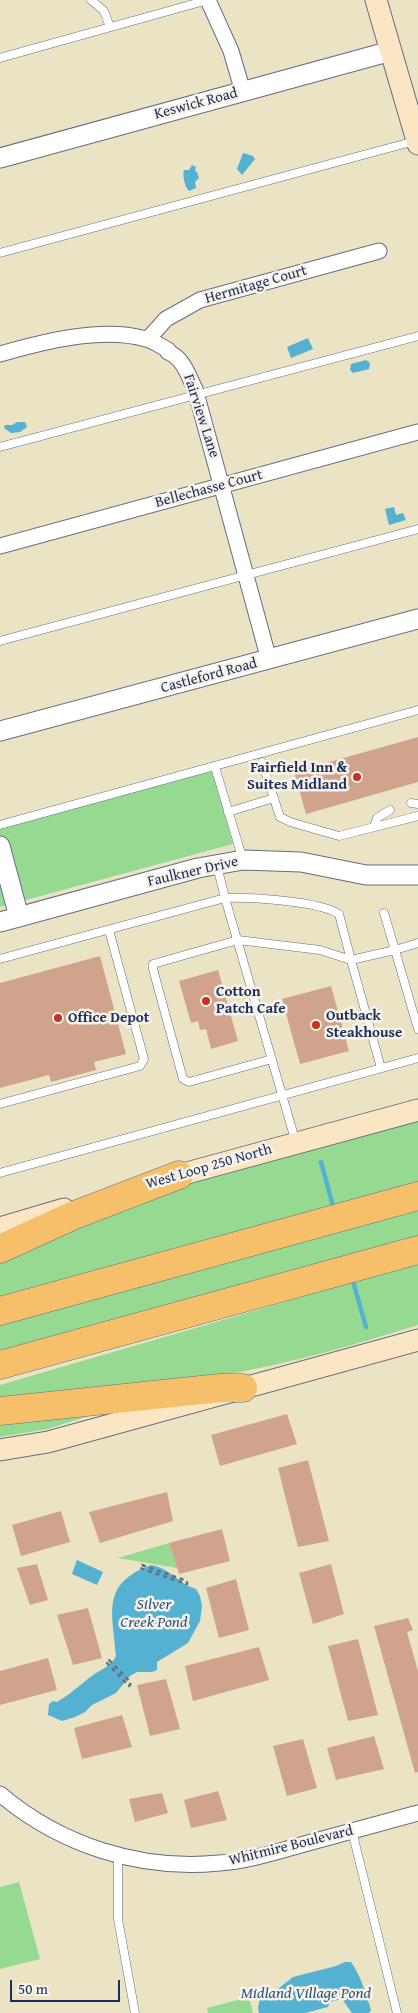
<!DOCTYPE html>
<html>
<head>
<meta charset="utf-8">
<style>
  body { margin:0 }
  #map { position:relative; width:418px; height:2013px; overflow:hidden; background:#eae4c5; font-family:"Gentium Book Plus",serif }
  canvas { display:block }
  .scale { position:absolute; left:10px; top:1980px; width:110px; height:22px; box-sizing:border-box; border:2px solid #1b2f5e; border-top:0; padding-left:6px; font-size:15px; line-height:18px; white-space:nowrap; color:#1b2f5e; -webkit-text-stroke:4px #f7f3e8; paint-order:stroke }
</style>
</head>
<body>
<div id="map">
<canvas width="418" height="2013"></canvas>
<div class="scale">50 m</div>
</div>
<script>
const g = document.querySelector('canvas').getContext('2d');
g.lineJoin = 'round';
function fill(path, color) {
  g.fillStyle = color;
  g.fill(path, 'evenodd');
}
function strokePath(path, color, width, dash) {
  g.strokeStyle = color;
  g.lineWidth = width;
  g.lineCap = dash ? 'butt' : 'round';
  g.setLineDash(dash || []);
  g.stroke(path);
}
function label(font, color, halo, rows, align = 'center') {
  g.font = font + ' "Gentium Book Plus",serif';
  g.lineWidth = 5;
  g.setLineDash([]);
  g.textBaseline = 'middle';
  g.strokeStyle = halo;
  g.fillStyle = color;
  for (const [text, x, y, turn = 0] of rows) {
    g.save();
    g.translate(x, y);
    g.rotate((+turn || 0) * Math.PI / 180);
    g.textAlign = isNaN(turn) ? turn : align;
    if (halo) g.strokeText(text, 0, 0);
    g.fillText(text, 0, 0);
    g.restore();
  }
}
const green = new Path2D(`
  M 212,768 L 233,844 L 0,907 L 0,825 Z
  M 418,1118 L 418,1182 L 0,1297 L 0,1258 L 197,1179 Z
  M 418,1210 L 418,1237 L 0,1353 L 0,1323 Z
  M 418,1263 L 418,1325 C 354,1345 289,1364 223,1375 C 149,1388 74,1395 0,1405 L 0,1385 Z
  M 92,1415 L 48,1429 L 0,1437 L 0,1421 Z
  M 169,1543 L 177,1568 L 118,1558 Z
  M 19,1882 L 40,1959 L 0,1969 L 0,1887 Z
  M 249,1997 L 253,2013 L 208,2013 L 207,2008 Z`);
const water = new Path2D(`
  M 243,153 L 253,156 L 255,159 L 242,175 L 237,169 Z
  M 192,165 L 196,167 L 195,171 L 197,172 L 199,178 L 195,182 L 196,188 L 189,191 C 185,187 182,175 184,170 L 189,170 Z
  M 308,338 L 313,349 L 291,358 L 287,347 Z
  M 366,360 L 370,363 L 369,369 L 353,373 L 350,370 L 351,364 Z
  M 17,422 L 25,422 L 27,427 L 20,432 L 11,433 L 4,428 L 5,425 L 12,425 Z
  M 394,507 L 396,515 L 403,513 L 406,520 L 389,525 L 385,509 Z
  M 77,1560 L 103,1572 L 97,1585 L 72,1574 Z
  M 151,1565 C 172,1569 177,1583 196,1589 L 200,1596 L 202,1606 L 200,1621 L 188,1643 L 157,1662 L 157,1670 L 152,1672 L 137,1672 L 130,1676 L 116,1693 L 92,1705 L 85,1712 L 75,1717 L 62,1721 L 48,1715 L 49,1704 L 53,1701 L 57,1702 C 69,1695 78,1687 89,1678 C 100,1669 110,1668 116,1656 C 113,1613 100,1584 151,1565 Z
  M 345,1962 L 351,1962 C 361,1976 366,1994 371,2010 L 369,2013 L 352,2013 L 342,1999 L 330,2002 L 328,2007 L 305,2013 L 259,2013 L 258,2008 L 260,1997 L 274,1992 L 293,1977 L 336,1966 Z`);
const stream = new Path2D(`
  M 321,1162 L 333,1206
  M 353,1281 L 366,1327`);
const building = new Path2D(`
  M 418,737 L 418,782 L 306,814 L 294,772 Z
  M 100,956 L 126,1054 L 94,1062 L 96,1070 L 51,1082 L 49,1075 L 0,1088 L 0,983 Z
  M 218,970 L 238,1041 L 211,1049 L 206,1029 L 200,1030 L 198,1021 L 191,1023 L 179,981 Z
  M 331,986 L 349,1051 L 300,1064 L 282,999 Z
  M 287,1414 L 297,1444 L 220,1466 L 211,1435 Z
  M 308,1460 L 329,1541 L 298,1547 L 278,1468 Z
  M 167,1492 L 173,1521 L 100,1543 L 89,1512 Z
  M 61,1511 L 70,1542 L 21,1556 L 12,1525 Z
  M 222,1529 L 230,1561 L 179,1574 L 169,1543 Z
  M 37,1564 L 48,1600 L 30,1605 L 17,1568 Z
  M 331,1564 L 344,1614 L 313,1624 L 299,1573 Z
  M 236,1579 L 249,1630 L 219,1638 L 206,1588 Z
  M 88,1608 L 102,1658 L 73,1665 L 57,1615 Z
  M 408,1618 L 413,1630 L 407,1632 L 418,1671 L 418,1772 L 415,1773 L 374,1626 Z
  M 358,1639 L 378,1715 L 348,1721 L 328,1646 Z
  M 259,1647 L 269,1680 L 193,1701 L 185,1666 Z
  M 48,1658 L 57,1690 L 0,1705 L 0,1671 Z
  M 166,1679 L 180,1729 L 150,1736 L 137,1685 Z
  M 122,1715 L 132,1747 L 82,1759 L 74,1728 Z
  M 374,1736 L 384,1769 L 336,1780 L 327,1748 Z
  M 303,1739 L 317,1788 L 287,1796 L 273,1746 Z
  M 218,1791 L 227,1820 L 191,1828 L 184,1800 Z
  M 162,1793 L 168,1813 L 135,1822 L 129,1799 Z`);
const path = new Path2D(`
  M 142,1565 L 187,1581 L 187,1584 L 140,1568 Z
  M 109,1660 L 131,1683 L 129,1686 L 106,1662 Z`);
const service = new Path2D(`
  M 91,0 L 104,11 L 110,27
  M 0,58 L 208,0
  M 0,253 L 415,141
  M 0,447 L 418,336
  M 0,641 L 418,529
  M 262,762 L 280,817 L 290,822 L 339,836 L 418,816
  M 215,767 L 243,860
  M 411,803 L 418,804
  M 228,812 L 274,798
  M 0,825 L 418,710
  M 374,827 L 377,818 L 390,810
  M 217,866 L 225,898 C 251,897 318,901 339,914 L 351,960 L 395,950 L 384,913
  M 418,943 L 395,950 L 418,1029
  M 0,959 L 225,898 L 296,1143
  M 272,1059 L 189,1082 L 183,1079 L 153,969 L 153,964 L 238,940 L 320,950 L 351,960 L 381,1068
  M 0,1104 L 140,1066 L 144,1059 L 109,930
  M 0,1173 L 418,1058
  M 352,1831 L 397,2013
  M 118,1855 L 118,1919 L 135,2013`);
const minor = new Path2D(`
  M 208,0 L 231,51 L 243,92
  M 148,339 L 166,319 L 200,300 L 379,251
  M 0,354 C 42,342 103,326 146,339 C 154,341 162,347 168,350 L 168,352 C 184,358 189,378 195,389 L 269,660
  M 0,546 L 418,432
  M 0,1794 C 60,1845 140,1871 219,1863 C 249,1861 279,1851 308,1843 C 345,1833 381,1823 418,1813`);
const tertiary = new Path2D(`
  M 0,158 L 391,51
  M 0,731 L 418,619
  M 0,846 L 19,917
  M 0,922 L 198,868 L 243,860 L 301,862 L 366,875 L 418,875`);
const secondary = new Path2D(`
  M 376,0 L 418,144
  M 165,1179 L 418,1110
  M 0,1228 L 64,1209
  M 0,1450 L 48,1442 L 418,1340`);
const motorway = new Path2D(`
  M 0,1249 L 72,1216 L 179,1175
  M 0,1311 L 418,1196
  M 0,1365 L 418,1250
  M 0,1411 L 220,1388 L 243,1388`);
const markers = [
  [357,777,5,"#c8321e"],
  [206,1001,5,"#c8321e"],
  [58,1018,5,"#c8321e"],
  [316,1025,5,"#c8321e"]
];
const streetNames = [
  ["Keswick Road",196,104,-15],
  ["Hermitage Court",256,285,-16],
  ["Fairview Lane",201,416,72],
  ["Bellechasse Court",209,489,-15],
  ["Castleford Road",209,676,-15],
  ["Faulkner Drive",193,872,-13],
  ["West Loop 250 North",209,1167,-16],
  ["Whitmire Boulevard",291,1846,-14]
];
const poiNames = [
  ["Fairfield Inn &",347,768,"right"],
  ["Suites Midland",347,785,"right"],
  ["Cotton",216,992],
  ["Patch Cafe",216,1009],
  ["Outback",326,1016],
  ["Steakhouse",326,1033],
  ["Office Depot",68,1018]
];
const waterNames = [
  ["Silver",154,1605],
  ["Creek Pond",154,1623],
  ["Midland Village Pond",306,1994]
];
fill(green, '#96da92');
fill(water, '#54b1d2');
strokePath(stream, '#54b1d2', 4.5);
fill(building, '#d0a48c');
strokePath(service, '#636e82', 9);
strokePath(minor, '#636e82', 17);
strokePath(tertiary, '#636e82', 21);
strokePath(secondary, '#636e82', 23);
strokePath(motorway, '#636e82', 29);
strokePath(path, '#636e82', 2.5, [4, 4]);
strokePath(service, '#fff', 8);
strokePath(minor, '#fff', 15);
strokePath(tertiary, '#fff', 19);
strokePath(secondary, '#fbe6c4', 21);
strokePath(motorway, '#f6c06b', 28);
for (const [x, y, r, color] of markers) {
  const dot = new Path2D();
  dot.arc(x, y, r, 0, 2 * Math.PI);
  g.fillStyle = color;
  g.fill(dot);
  strokePath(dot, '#f7f3e8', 2);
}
label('15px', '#1b2f5e', '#f7f3e8', streetNames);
label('bold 15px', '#1b2f5e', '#f7f3e8', poiNames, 'left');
label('italic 16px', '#2c5681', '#f7f3e8', waterNames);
</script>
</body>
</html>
